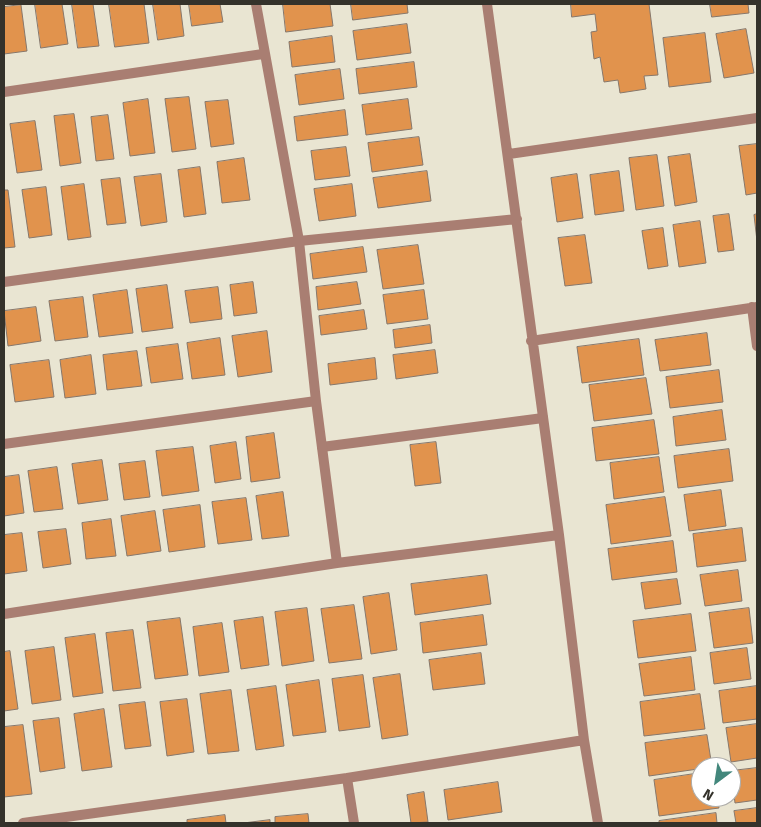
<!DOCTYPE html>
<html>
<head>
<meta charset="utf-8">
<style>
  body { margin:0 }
  #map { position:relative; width:761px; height:827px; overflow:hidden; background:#e9e5d2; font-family:"Fira Sans",sans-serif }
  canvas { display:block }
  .frame { position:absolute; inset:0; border:5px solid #34322b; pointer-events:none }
  .north { position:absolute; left:691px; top:757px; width:50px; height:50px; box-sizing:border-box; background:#fff; border:1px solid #aeadaa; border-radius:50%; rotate:211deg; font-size:14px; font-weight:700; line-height:20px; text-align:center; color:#34322b }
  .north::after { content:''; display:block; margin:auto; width:18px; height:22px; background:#43877c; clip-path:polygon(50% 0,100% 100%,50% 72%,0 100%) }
</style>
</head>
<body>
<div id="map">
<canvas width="761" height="827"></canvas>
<div class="frame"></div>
<div class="north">N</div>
</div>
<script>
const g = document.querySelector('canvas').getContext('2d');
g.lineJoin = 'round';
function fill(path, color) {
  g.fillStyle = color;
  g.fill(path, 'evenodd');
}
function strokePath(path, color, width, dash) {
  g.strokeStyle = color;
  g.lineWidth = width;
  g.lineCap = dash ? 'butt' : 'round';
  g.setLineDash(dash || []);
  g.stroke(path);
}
const building = new Path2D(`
  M 35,4 L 62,4 L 68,44 L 41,48 Z
  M 72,4 L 93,4 L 99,46 L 78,48 Z
  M 109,4 L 144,4 L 149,43 L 115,47 Z
  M 153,4 L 180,4 L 184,36 L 158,40 Z
  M 189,4 L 220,4 L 223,22 L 192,26 Z
  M 283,4 L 330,4 L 333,26 L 286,32 Z
  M 351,4 L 407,4 L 408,13 L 353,20 Z
  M 571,4 L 649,4 L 658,75 L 644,76 L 646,89 L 620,93 L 618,80 L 604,82 L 600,57 L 594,59 L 591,32 L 597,31 L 595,14 L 572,17 Z
  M 710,4 L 748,4 L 749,13 L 712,17 Z
  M 21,5 L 27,51 L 4,54 L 4,7 Z
  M 407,24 L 411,53 L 357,60 L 353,31 Z
  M 746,29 L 754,73 L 724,78 L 716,34 Z
  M 705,33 L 711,82 L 669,87 L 663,38 Z
  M 332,36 L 335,62 L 292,67 L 289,42 Z
  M 414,62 L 417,87 L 359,94 L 356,69 Z
  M 340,69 L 344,99 L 299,105 L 295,75 Z
  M 189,97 L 196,149 L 172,152 L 165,99 Z
  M 148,99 L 155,153 L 130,156 L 123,103 Z
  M 408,99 L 412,129 L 366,135 L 362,105 Z
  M 228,100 L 234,144 L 211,147 L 205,102 Z
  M 345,110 L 348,135 L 297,141 L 294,117 Z
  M 74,114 L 81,163 L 60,166 L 54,116 Z
  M 108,115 L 114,159 L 96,161 L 91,117 Z
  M 35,121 L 42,170 L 17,173 L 10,124 Z
  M 419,137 L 423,165 L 372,172 L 368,143 Z
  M 757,144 L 757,193 L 746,195 L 739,146 Z
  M 346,147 L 350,176 L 315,180 L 311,151 Z
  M 690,154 L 697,202 L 675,206 L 668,157 Z
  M 657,155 L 664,206 L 636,210 L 629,158 Z
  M 244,158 L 250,200 L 222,203 L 217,162 Z
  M 200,167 L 206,214 L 184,217 L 178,170 Z
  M 427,171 L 431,201 L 378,208 L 373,178 Z
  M 619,171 L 624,211 L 595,215 L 590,175 Z
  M 161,174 L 167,222 L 141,226 L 134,177 Z
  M 577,174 L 583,218 L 557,222 L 551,178 Z
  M 120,178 L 126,223 L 107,225 L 101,180 Z
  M 84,184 L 91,237 L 68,240 L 61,187 Z
  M 352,184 L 356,216 L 319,221 L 314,189 Z
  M 46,187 L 52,235 L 29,238 L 22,190 Z
  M 4,190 L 8,190 L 15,247 L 4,248 Z
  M 729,214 L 734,250 L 718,252 L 713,216 Z
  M 757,214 L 757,241 L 754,215 Z
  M 700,221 L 706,263 L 679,267 L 673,225 Z
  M 663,228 L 668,266 L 648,269 L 642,231 Z
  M 585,235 L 592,283 L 565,286 L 558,238 Z
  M 418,245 L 424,284 L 383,289 L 377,250 Z
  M 363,247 L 367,272 L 313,279 L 310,254 Z
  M 253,282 L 257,313 L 234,316 L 230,285 Z
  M 357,282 L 361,304 L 318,310 L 316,287 Z
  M 167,285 L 173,328 L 142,332 L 136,289 Z
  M 218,287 L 222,319 L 190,323 L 185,291 Z
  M 127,290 L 133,333 L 99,337 L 93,295 Z
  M 424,290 L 428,319 L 387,324 L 383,295 Z
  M 83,297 L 88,337 L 55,341 L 49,301 Z
  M 36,307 L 41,341 L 8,346 L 4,311 Z
  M 364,310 L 367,329 L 321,335 L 319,316 Z
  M 430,325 L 432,343 L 395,348 L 393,330 Z
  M 267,331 L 272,372 L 238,377 L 232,336 Z
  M 707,333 L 711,365 L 660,371 L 655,340 Z
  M 220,338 L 225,375 L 192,379 L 187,343 Z
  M 639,339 L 644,375 L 582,383 L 577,347 Z
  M 178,344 L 183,379 L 151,383 L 146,348 Z
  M 435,350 L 438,373 L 396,379 L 393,355 Z
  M 137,351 L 142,386 L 107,390 L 103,355 Z
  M 91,355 L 96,394 L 65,398 L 60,360 Z
  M 375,358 L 377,379 L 330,385 L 328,364 Z
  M 49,360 L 54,397 L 15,402 L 10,365 Z
  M 719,370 L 723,402 L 670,408 L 666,377 Z
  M 646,378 L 652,414 L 594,421 L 589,385 Z
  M 722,410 L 726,440 L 676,446 L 673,417 Z
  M 654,420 L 659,454 L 596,461 L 592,428 Z
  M 274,433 L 280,478 L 251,482 L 246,437 Z
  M 236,442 L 241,479 L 215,483 L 210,446 Z
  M 436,442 L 441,483 L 415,486 L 410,445 Z
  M 193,447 L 199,491 L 162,496 L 156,451 Z
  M 729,449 L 733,481 L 678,488 L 674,456 Z
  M 659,457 L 664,492 L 614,499 L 610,463 Z
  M 102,460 L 108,500 L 78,504 L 72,464 Z
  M 145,461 L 150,497 L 124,500 L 119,464 Z
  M 57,467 L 63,509 L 34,512 L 28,471 Z
  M 19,475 L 24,513 L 4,516 L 4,477 Z
  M 721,490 L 726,526 L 689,531 L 684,495 Z
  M 283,492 L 289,536 L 262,539 L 256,496 Z
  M 665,497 L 671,536 L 611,544 L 606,505 Z
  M 246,498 L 252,540 L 218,544 L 212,502 Z
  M 200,505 L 205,547 L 169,552 L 163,510 Z
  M 155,511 L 161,551 L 127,556 L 121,516 Z
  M 111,519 L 116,556 L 86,559 L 82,523 Z
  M 742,528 L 746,561 L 697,567 L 693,534 Z
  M 66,529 L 71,564 L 43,568 L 38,532 Z
  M 22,533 L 27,571 L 4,574 L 4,535 Z
  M 673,541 L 677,572 L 612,580 L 608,549 Z
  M 738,570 L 742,601 L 705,606 L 700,575 Z
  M 487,575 L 491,604 L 415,615 L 411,584 Z
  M 677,579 L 681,604 L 645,609 L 641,583 Z
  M 389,593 L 397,650 L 371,654 L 363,597 Z
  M 354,605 L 362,659 L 329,663 L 321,609 Z
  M 307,608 L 314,661 L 282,666 L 275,612 Z
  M 749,608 L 753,643 L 714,648 L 709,613 Z
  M 691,614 L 696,651 L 638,658 L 633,621 Z
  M 483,615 L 487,645 L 423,653 L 420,623 Z
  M 263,617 L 269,665 L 241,669 L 234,621 Z
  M 180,618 L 188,675 L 155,679 L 147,622 Z
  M 222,623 L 229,672 L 199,676 L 193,627 Z
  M 133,630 L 141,688 L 113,691 L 106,633 Z
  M 95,634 L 103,693 L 73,697 L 65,638 Z
  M 54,647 L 61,700 L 32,704 L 25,651 Z
  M 747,648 L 751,679 L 714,684 L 710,653 Z
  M 10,651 L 18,709 L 4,711 L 4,652 Z
  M 481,653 L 485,684 L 433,690 L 429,660 Z
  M 691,657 L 695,690 L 644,696 L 639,664 Z
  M 400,674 L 408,735 L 382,739 L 373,678 Z
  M 363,675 L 370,727 L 339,731 L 332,679 Z
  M 319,680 L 326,732 L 293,736 L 286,685 Z
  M 276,686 L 284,746 L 256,750 L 247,690 Z
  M 757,686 L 757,719 L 723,723 L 719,691 Z
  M 231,690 L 239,751 L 208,754 L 200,694 Z
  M 700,694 L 705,729 L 644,736 L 640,702 Z
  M 187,699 L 194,752 L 167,756 L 160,702 Z
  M 145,702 L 151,746 L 125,749 L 119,705 Z
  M 104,709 L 112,767 L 82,771 L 74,714 Z
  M 59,718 L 65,768 L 40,772 L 33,721 Z
  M 757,724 L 757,758 L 731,762 L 726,728 Z
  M 23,725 L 32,794 L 4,797 L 4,727 Z
  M 707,735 L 712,767 L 649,776 L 645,743 Z
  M 757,768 L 757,800 L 735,803 L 731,771 Z
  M 701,773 L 701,797 L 717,797 L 719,808 L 659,816 L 654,780 Z
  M 498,782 L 502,812 L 448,820 L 444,790 Z
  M 424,792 L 428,822 L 411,823 L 407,795 Z
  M 757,808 L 757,823 L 736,823 L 734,811 Z
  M 716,813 L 717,823 L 659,823 L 659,821 Z
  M 308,814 L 309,823 L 275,823 L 275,817 Z
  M 225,815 L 226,823 L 187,823 L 187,820 Z
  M 270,820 L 270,823 L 244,823 Z`);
const service = new Path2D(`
  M 322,447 L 543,418`);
const minor = new Path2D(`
  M 256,4 L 299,241 L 517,219
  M 487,4 L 559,535 L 584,740 L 598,823
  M 4,92 L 263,54
  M 509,154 L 757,118
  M 4,282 L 299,241 L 316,401 L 4,444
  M 752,307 L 757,346
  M 531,341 L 757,307
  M 316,401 L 337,563
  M 4,614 L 337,563 L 559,535
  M 347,778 L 354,823
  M 23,823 L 347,778 L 584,740`);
fill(building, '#e1934d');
strokePath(building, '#86776b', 1);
strokePath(service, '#a97e72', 10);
strokePath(minor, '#a97e72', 10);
</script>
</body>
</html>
